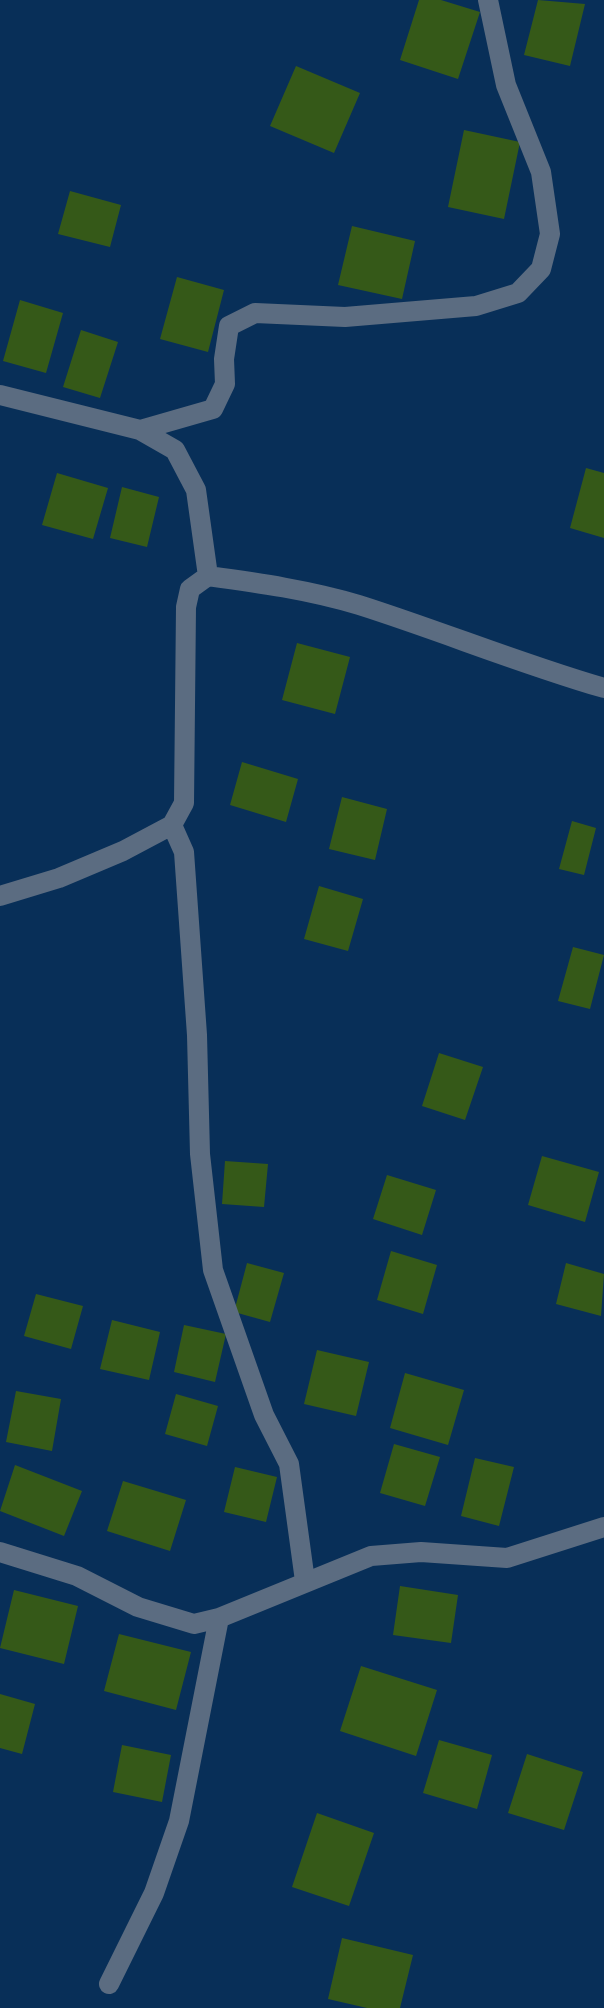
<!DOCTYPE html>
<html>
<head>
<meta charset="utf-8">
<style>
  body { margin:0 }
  canvas { display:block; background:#082f58 }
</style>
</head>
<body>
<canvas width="604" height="2008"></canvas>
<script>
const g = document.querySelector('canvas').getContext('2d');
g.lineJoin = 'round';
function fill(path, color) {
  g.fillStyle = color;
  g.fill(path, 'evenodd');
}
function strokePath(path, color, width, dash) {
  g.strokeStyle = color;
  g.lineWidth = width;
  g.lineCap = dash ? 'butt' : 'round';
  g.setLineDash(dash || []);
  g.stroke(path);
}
const building = new Path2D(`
  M 419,0 L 441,0 L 480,12 L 458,79 L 400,60 Z
  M 538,0 L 585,4 L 570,66 L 524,55 Z
  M 296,66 L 360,93 L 334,153 L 270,126 Z
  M 464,130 L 520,142 L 504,219 L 448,207 Z
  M 70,191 L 121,205 L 110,247 L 58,234 Z
  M 352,226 L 415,241 L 402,299 L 338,285 Z
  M 177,277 L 224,290 L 208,352 L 160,339 Z
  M 20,300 L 63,313 L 46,373 L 3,361 Z
  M 81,330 L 118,342 L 100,398 L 63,387 Z
  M 586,468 L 604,473 L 604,538 L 570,528 Z
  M 57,473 L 108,488 L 93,539 L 42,525 Z
  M 122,487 L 159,497 L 147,547 L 110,538 Z
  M 297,643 L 350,657 L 335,714 L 282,700 Z
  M 242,762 L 298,779 L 286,822 L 230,805 Z
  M 342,797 L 387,809 L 375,860 L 329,849 Z
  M 572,821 L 596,828 L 584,875 L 559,869 Z
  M 319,886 L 363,899 L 348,951 L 304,939 Z
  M 573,947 L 604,955 L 590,1009 L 558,1001 Z
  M 439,1053 L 483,1067 L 465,1120 L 422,1106 Z
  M 542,1156 L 599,1172 L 585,1222 L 528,1205 Z
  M 225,1161 L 268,1164 L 264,1207 L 222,1204 Z
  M 387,1175 L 436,1190 L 422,1235 L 373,1219 Z
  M 391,1251 L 437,1265 L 423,1314 L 377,1300 Z
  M 247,1263 L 284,1273 L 270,1322 L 234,1312 Z
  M 566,1263 L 604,1274 L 601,1316 L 556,1304 Z
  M 36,1294 L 83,1306 L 71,1349 L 24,1336 Z
  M 112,1320 L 160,1332 L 149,1380 L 100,1369 Z
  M 184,1325 L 226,1334 L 215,1382 L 174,1372 Z
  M 317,1350 L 369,1362 L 356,1416 L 304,1404 Z
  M 405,1373 L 464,1390 L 448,1445 L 390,1428 Z
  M 16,1391 L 61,1399 L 52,1451 L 6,1442 Z
  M 176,1394 L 218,1406 L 207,1446 L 165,1434 Z
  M 394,1444 L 440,1457 L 425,1506 L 380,1493 Z
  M 475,1458 L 514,1467 L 499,1526 L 461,1516 Z
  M 15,1465 L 82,1491 L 64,1536 L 0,1511 Z
  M 235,1467 L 277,1477 L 266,1522 L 224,1512 Z
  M 123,1481 L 186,1500 L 170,1551 L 107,1531 Z
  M 400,1586 L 458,1595 L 451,1643 L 393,1635 Z
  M 14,1590 L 78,1606 L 64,1664 L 0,1648 Z
  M 119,1634 L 191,1652 L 176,1710 L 104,1691 Z
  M 361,1666 L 437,1690 L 416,1756 L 340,1731 Z
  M 0,1694 L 35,1704 L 22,1754 L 0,1748 Z
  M 439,1740 L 492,1755 L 477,1809 L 423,1793 Z
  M 122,1745 L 171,1755 L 162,1802 L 113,1792 Z
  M 527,1754 L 583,1772 L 564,1830 L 508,1813 Z
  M 317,1813 L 374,1833 L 349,1906 L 292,1887 Z
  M 342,1938 L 413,1955 L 400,2008 L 367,2008 L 328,1999 Z`);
const minor = new Path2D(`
  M 0,395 L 140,430 L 175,450 L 196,490 L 208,576
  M 140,430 L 213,409 L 225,384 L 224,359 L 229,326 L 255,313 L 345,317 L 476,306 L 518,293 L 541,269 L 550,234 L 541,172 L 506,85 L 488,0
  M 172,825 L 184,852 L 197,1035 L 200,1154 L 213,1270 L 264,1415 L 289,1464 L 305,1581
  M 0,896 L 59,878 L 123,851 L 172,825 L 184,803 L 186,607 L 190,589 L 208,576 C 259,583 309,590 359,605 C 441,631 521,664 604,688
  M 0,1552 L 77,1576 L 138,1607 L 194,1624 L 219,1618 L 371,1556 L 421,1552 L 507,1558 L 604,1527
  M 109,1984 L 154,1893 L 179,1821 L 219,1618`);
fill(building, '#355918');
strokePath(minor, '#5b6c81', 20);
</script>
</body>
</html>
